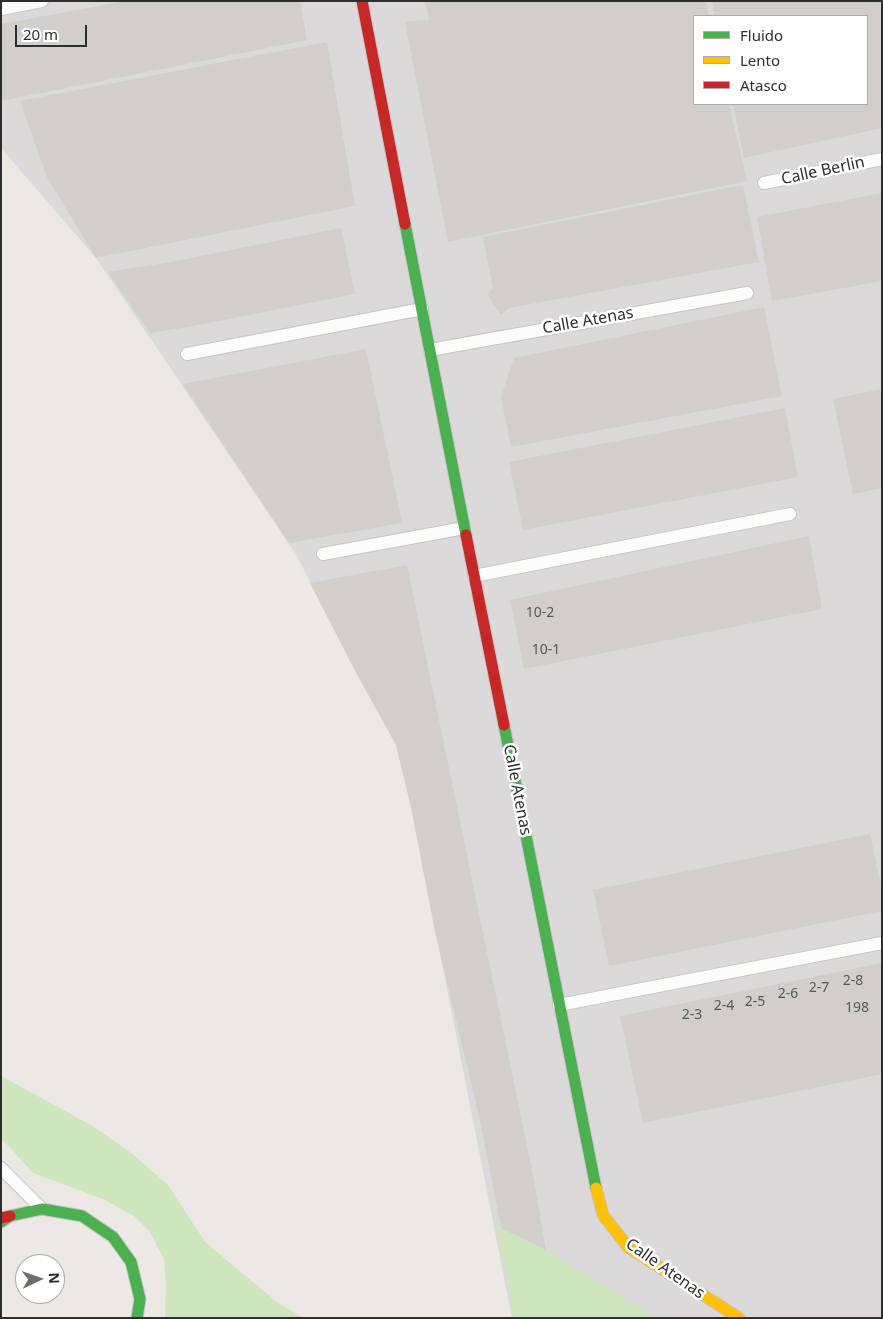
<!DOCTYPE html>
<html>
<head>
<meta charset="utf-8">
<style>
  body { margin:0 }
  #map { position:relative; width:883px; height:1319px; overflow:hidden; background:#ece8e4; font-family:"Noto Sans",sans-serif }
  canvas { display:block }
  .frame { position:absolute; inset:0; border:2px solid #2e2e2e; pointer-events:none }
  .legend { position:absolute; left:693px; top:15px; width:175px; height:90px; box-sizing:border-box; background:#fff; border:1px solid #ababab; margin:0; padding:6px 9px; list-style:none; font-size:15px; color:#2e2e2e }
  .legend li { display:flex; align-items:center; gap:10px; height:25px }
  .legend b { width:25px; border:1px solid #ababab }
  .north { position:absolute; left:15px; top:1254px; width:50px; height:50px; box-sizing:border-box; background:#fff; border:1px solid #ababab; border-radius:50%; rotate:87deg; font-size:14px; font-weight:700; line-height:20px; text-align:center; color:#2e2e2e }
  .north::after { content:''; display:block; margin:auto; width:18px; height:22px; background:#706f6e; clip-path:polygon(50% 0,100% 100%,50% 72%,0 100%) }
  .scale { position:absolute; left:15px; top:25px; width:72px; height:22px; box-sizing:border-box; border:2px solid #2e2e2e; border-top:0; padding-left:6px; font-size:15px; line-height:18px; white-space:nowrap; color:#2e2e2e; -webkit-text-stroke:4px #fff; paint-order:stroke }
</style>
</head>
<body>
<div id="map">
<canvas width="883" height="1319"></canvas>
<div class="frame"></div>
<ul class="legend">
<li><b style="height:6px;background:#4caf50"></b>Fluido</li>
<li><b style="height:6px;background:#ffc107"></b>Lento</li>
<li><b style="height:6px;background:#c62828"></b>Atasco</li>
</ul>
<div class="north">N</div>
<div class="scale">20 m</div>
</div>
<script>
const g = document.querySelector('canvas').getContext('2d');
g.lineJoin = 'round';
function fill(path, color) {
  g.fillStyle = color;
  g.fill(path, 'evenodd');
}
function strokePath(path, color, width, dash) {
  g.strokeStyle = color;
  g.lineWidth = width;
  g.lineCap = dash ? 'butt' : 'round';
  g.setLineDash(dash || []);
  g.stroke(path);
}
function label(font, color, halo, rows, align = 'center') {
  g.font = font + ' "Noto Sans",sans-serif';
  g.lineWidth = 5;
  g.setLineDash([]);
  g.textBaseline = 'middle';
  g.strokeStyle = halo;
  g.fillStyle = color;
  for (const [text, x, y, turn = 0] of rows) {
    g.save();
    g.translate(x, y);
    g.rotate((+turn || 0) * Math.PI / 180);
    g.textAlign = isNaN(turn) ? turn : align;
    if (halo) g.strokeText(text, 0, 0);
    g.fillText(text, 0, 0);
    g.restore();
  }
}
const industrial = new Path2D(`
  M 1,1 L 882,1 L 882,1318 L 512,1318 L 411,807 L 396,745 L 295,553 L 96,258 L 1,148 ZM 694,16 L 867,16 L 867,104 L 694,104 Z`);
const green = new Path2D(`
  M 1,1076 L 91,1125 L 130,1152 L 168,1185 L 205,1242 L 277,1302 L 303,1318 L 165,1318 L 166,1283 L 164,1259 L 150,1232 L 134,1216 L 105,1200 L 33,1173 L 1,1138 Z
  M 496,1219 L 657,1318 L 514,1318 Z`);
const building = new Path2D(`
  M 126,1 L 300,1 L 307,40 L 1,101 L 1,24 Z
  M 425,1 L 706,1 L 709,16 L 694,16 L 694,104 L 729,104 L 747,181 L 448,242 L 405,22 L 429,20 Z
  M 712,1 L 882,1 L 882,128 L 744,158 L 733,104 L 867,104 L 867,16 L 715,16 Z
  M 327,42 L 355,206 L 96,258 L 47,177 L 20,101 Z
  M 743,185 L 759,262 L 509,308 L 501,315 L 487,294 L 493,288 L 483,237 Z
  M 882,193 L 882,281 L 772,301 L 757,217 Z
  M 341,228 L 355,294 L 188,327 L 150,333 L 108,272 L 171,262 Z
  M 764,307 L 782,396 L 511,447 L 501,397 L 514,358 Z
  M 366,349 L 402,523 L 289,543 L 183,384 Z
  M 882,389 L 882,488 L 853,494 L 833,399 Z
  M 785,408 L 798,477 L 523,530 L 509,462 Z
  M 809,536 L 822,609 L 524,669 L 510,600 Z
  M 407,565 L 532,1170 L 546,1250 L 501,1228 L 480,1120 L 435,932 L 411,807 L 396,745 L 354,669 L 310,583 Z
  M 870,834 L 882,891 L 882,911 L 609,966 L 593,890 Z
  M 882,963 L 882,1074 L 643,1123 L 620,1016 Z`);
const lane = new Path2D(`
  M 1,9 L 42,1
  M 764,183 L 882,159
  M 430,350 L 747,293
  M 187,354 L 422,309
  M 323,554 L 464,528
  M 474,576 L 790,514
  M 559,1005 L 882,943
  M 1,1168 L 42,1209`);
const fast = new Path2D(`
  M 405,224 L 466,535
  M 504,725 L 596,1188
  M 1,1222 L 10,1216 L 42,1209 L 82,1216 L 113,1237 L 131,1262 L 140,1299 L 137,1318`);
const slow = new Path2D(`
  M 596,1188 L 603,1215 L 628,1247 L 739,1318`);
const jam = new Path2D(`
  M 362,1 L 405,224
  M 466,535 L 504,725
  M 1,1218 L 10,1216`);
const numberNames = [
  ["10-2",540,613],
  ["10-1",546,650],
  ["2-8",853,981],
  ["2-7",819,988],
  ["2-6",788,994],
  ["2-5",755,1002],
  ["2-4",724,1006],
  ["198",857,1008],
  ["2-3",692,1015]
];
const streetNames = [
  ["Calle Berlin",823,171,-12],
  ["Calle Atenas",588,321,-10],
  ["Calle Atenas",517,790,79],
  ["Calle Atenas",665,1269,35]
];
fill(industrial, '#dcd9db');
fill(green, '#cee6be');
fill(building, '#d1cecb');
strokePath(lane, '#c5c4c5', 14);
strokePath(fast, '#c5c4c5', 13);
strokePath(slow, '#c5c4c5', 13);
strokePath(jam, '#c5c4c5', 13);
strokePath(lane, '#fcfcfb', 12);
strokePath(fast, '#4caf50', 11);
strokePath(slow, '#ffc107', 11);
strokePath(jam, '#c62828', 11);
label('14px', '#585857', null, numberNames);
label('16px', '#2e2e2e', '#fff', streetNames);
</script>
</body>
</html>
